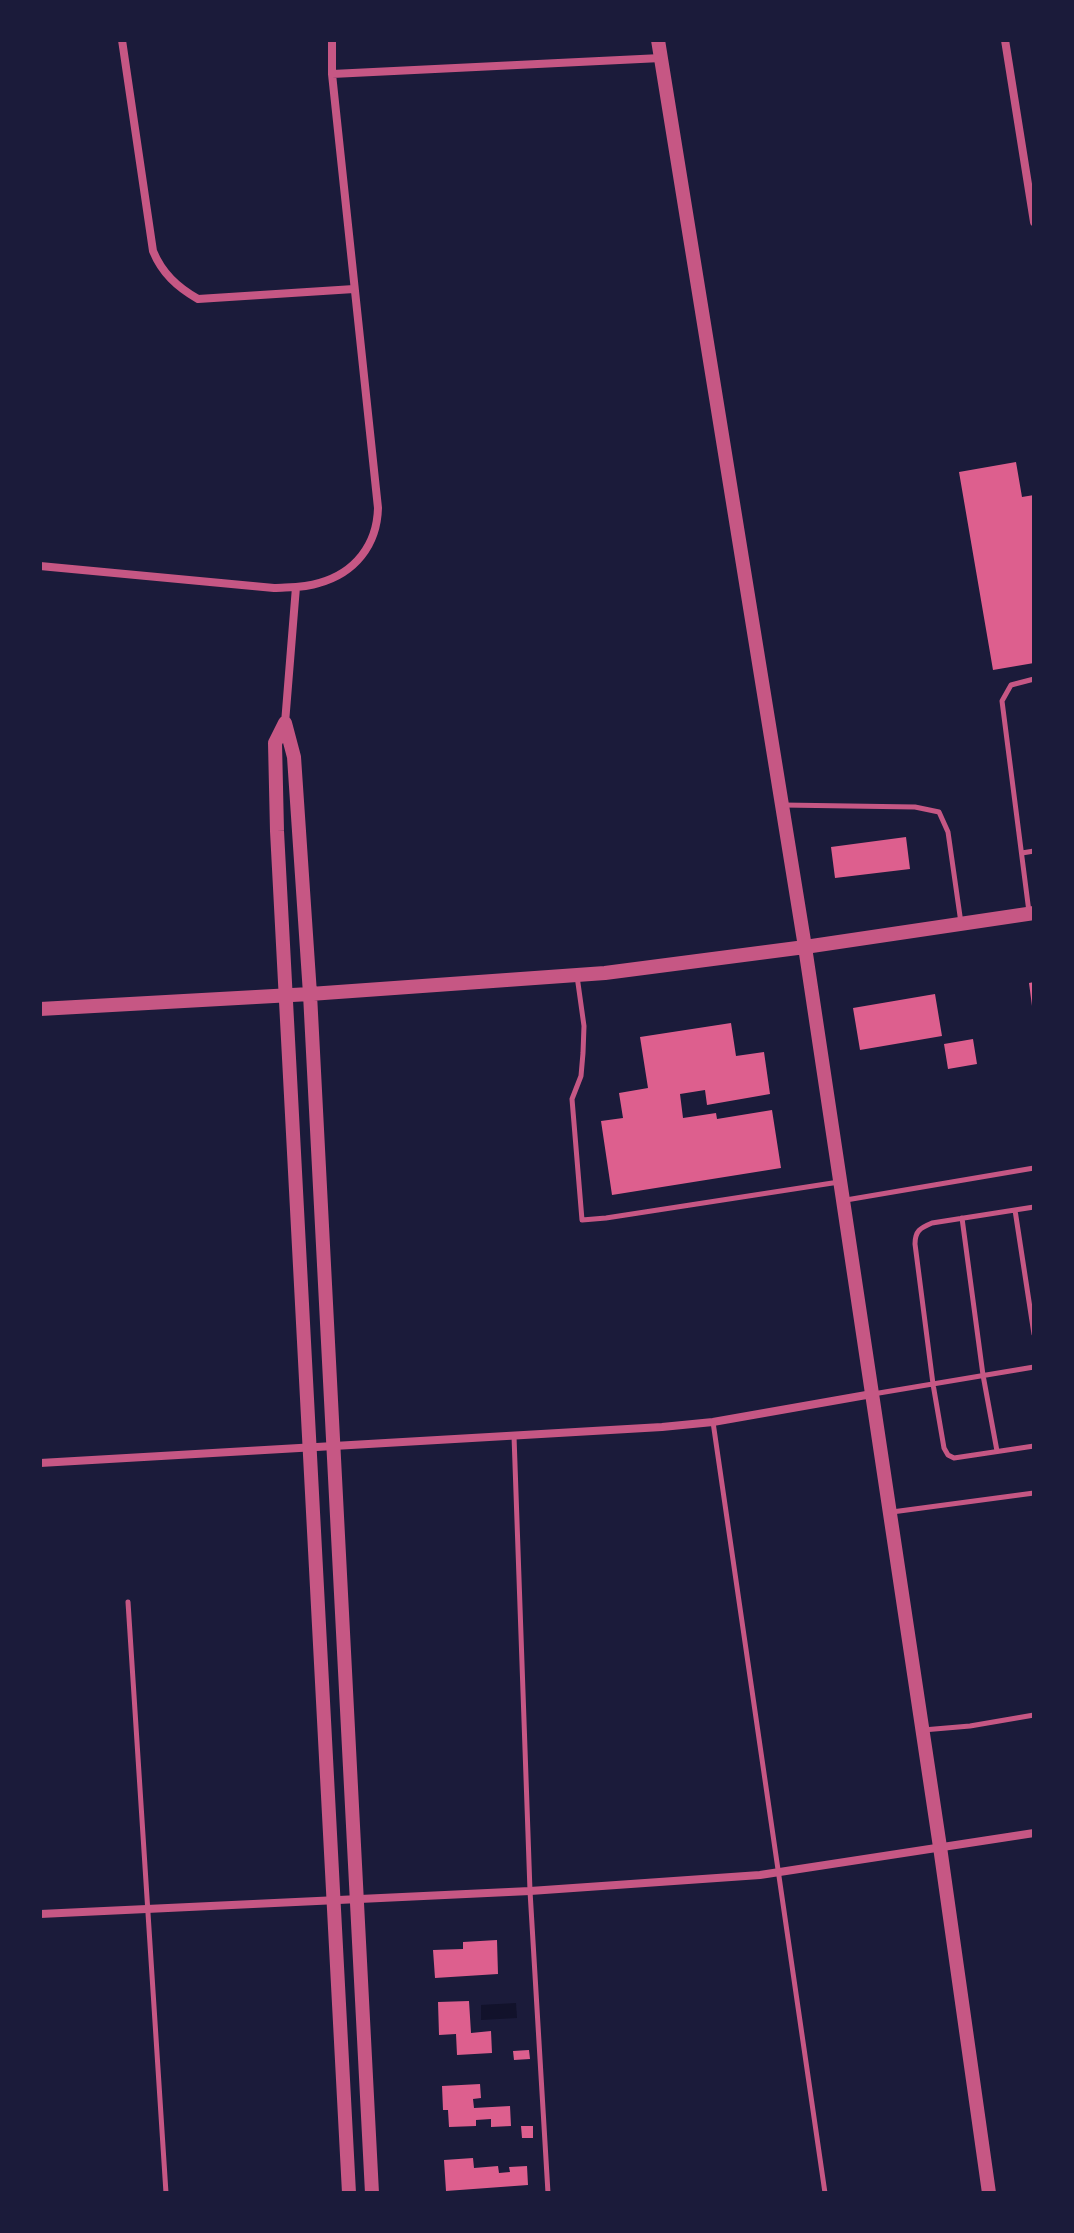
<!DOCTYPE html>
<html>
<head>
<meta charset="utf-8">
<style>
  body { margin:0 }
  #map { position:relative; width:1074px; height:2233px; overflow:hidden; background:#1b1b3a; font-family:Cabin,sans-serif }
  canvas { display:block }
  .frame { position:absolute; inset:0; border:42px solid #1b1b3a; pointer-events:none }
</style>
</head>
<body>
<div id="map">
<canvas width="1074" height="2233"></canvas>
<div class="frame"></div>
</div>
<script>
const g = document.querySelector('canvas').getContext('2d');
g.lineJoin = 'round';
function fill(path, color) {
  g.fillStyle = color;
  g.fill(path, 'evenodd');
}
function strokePath(path, color, width, dash) {
  g.strokeStyle = color;
  g.lineWidth = width;
  g.lineCap = dash ? 'butt' : 'round';
  g.setLineDash(dash || []);
  g.stroke(path);
}
const water = new Path2D(`
  M 516,2003 L 517,2018 L 481,2020 L 481,2005 Z`);
const building = new Path2D(`
  M 1016,462 L 1022,497 L 1034,495 L 1034,663 L 993,670 L 959,472 Z
  M 906,837 L 910,869 L 835,878 L 831,847 Z
  M 1034,982 L 1034,1006 L 1032,1006 L 1029,983 Z
  M 935,994 L 942,1036 L 860,1050 L 853,1008 Z
  M 731,1023 L 736,1056 L 764,1052 L 770,1094 L 707,1105 L 705,1090 L 680,1094 L 683,1118 L 716,1113 L 717,1119 L 772,1110 L 781,1168 L 612,1195 L 601,1121 L 623,1118 L 619,1093 L 648,1088 L 640,1037 Z
  M 973,1039 L 977,1064 L 948,1069 L 944,1044 Z
  M 497,1940 L 498,1974 L 435,1978 L 433,1950 L 463,1949 L 463,1942 Z
  M 469,2001 L 471,2033 L 491,2031 L 492,2053 L 457,2055 L 456,2034 L 439,2035 L 438,2002 Z
  M 529,2050 L 530,2059 L 514,2060 L 513,2051 Z
  M 480,2084 L 481,2098 L 473,2099 L 474,2108 L 510,2106 L 511,2126 L 491,2127 L 491,2119 L 476,2120 L 476,2126 L 449,2127 L 448,2110 L 443,2110 L 442,2086 Z
  M 521,2126 L 533,2126 L 533,2138 L 522,2138 Z
  M 473,2158 L 474,2168 L 498,2166 L 499,2173 L 510,2172 L 509,2167 L 527,2166 L 528,2185 L 446,2191 L 444,2160 Z`);
const service = new Path2D(`
  M 783,805 L 915,807 L 939,812 L 948,832 L 961,923
  M 1022,853 L 1034,851
  M 1029,912 L 1002,701 L 1011,685 L 1034,679
  M 577,976 L 584,1026 L 583,1053 L 581,1076 L 572,1099 L 582,1220 L 606,1218 L 839,1182
  M 846,1200 L 1034,1168
  M 1034,1207 L 932,1223 C 920,1228 915,1231 915,1244 L 933,1384 L 944,1448 L 948,1455 L 954,1458 L 1034,1446
  M 1015,1210 L 1034,1334
  M 962,1218 L 983,1375 L 997,1451
  M 873,1394 L 1034,1367
  M 713,1422 L 825,2193
  M 514,1436 L 530,1891 L 548,2193
  M 892,1512 L 1034,1493
  M 128,1602 L 166,2193
  M 923,1730 L 970,1726 L 1034,1715`);
const minor = new Path2D(`
  M 122,40 L 153,251 C 162,273 177,287 198,299 L 354,289
  M 1005,40 L 1034,222
  M 332,74 L 661,58
  M 40,566 L 274,588 C 288,587 305,588 319,583 C 355,573 377,545 378,508 L 332,74 L 332,40
  M 285,723 L 296,587
  M 40,1463 L 662,1427 L 713,1422 L 872,1394
  M 40,1914 L 530,1891 L 760,1875 L 1034,1833`);
const tertiary = new Path2D(`
  M 658,40 L 805,947 L 940,1847 L 989,2193
  M 285,723 L 275,743 L 277,831 L 349,2193
  M 285,723 L 294,757 L 310,994 L 372,2193
  M 40,1009 L 310,994 L 605,973 L 805,947 L 1034,913`);
fill(water, '#12122b');
fill(building, '#dd5f8e');
strokePath(service, '#c65784', 5);
strokePath(minor, '#c65784', 8);
strokePath(tertiary, '#c65784', 14);
</script>
</body>
</html>
